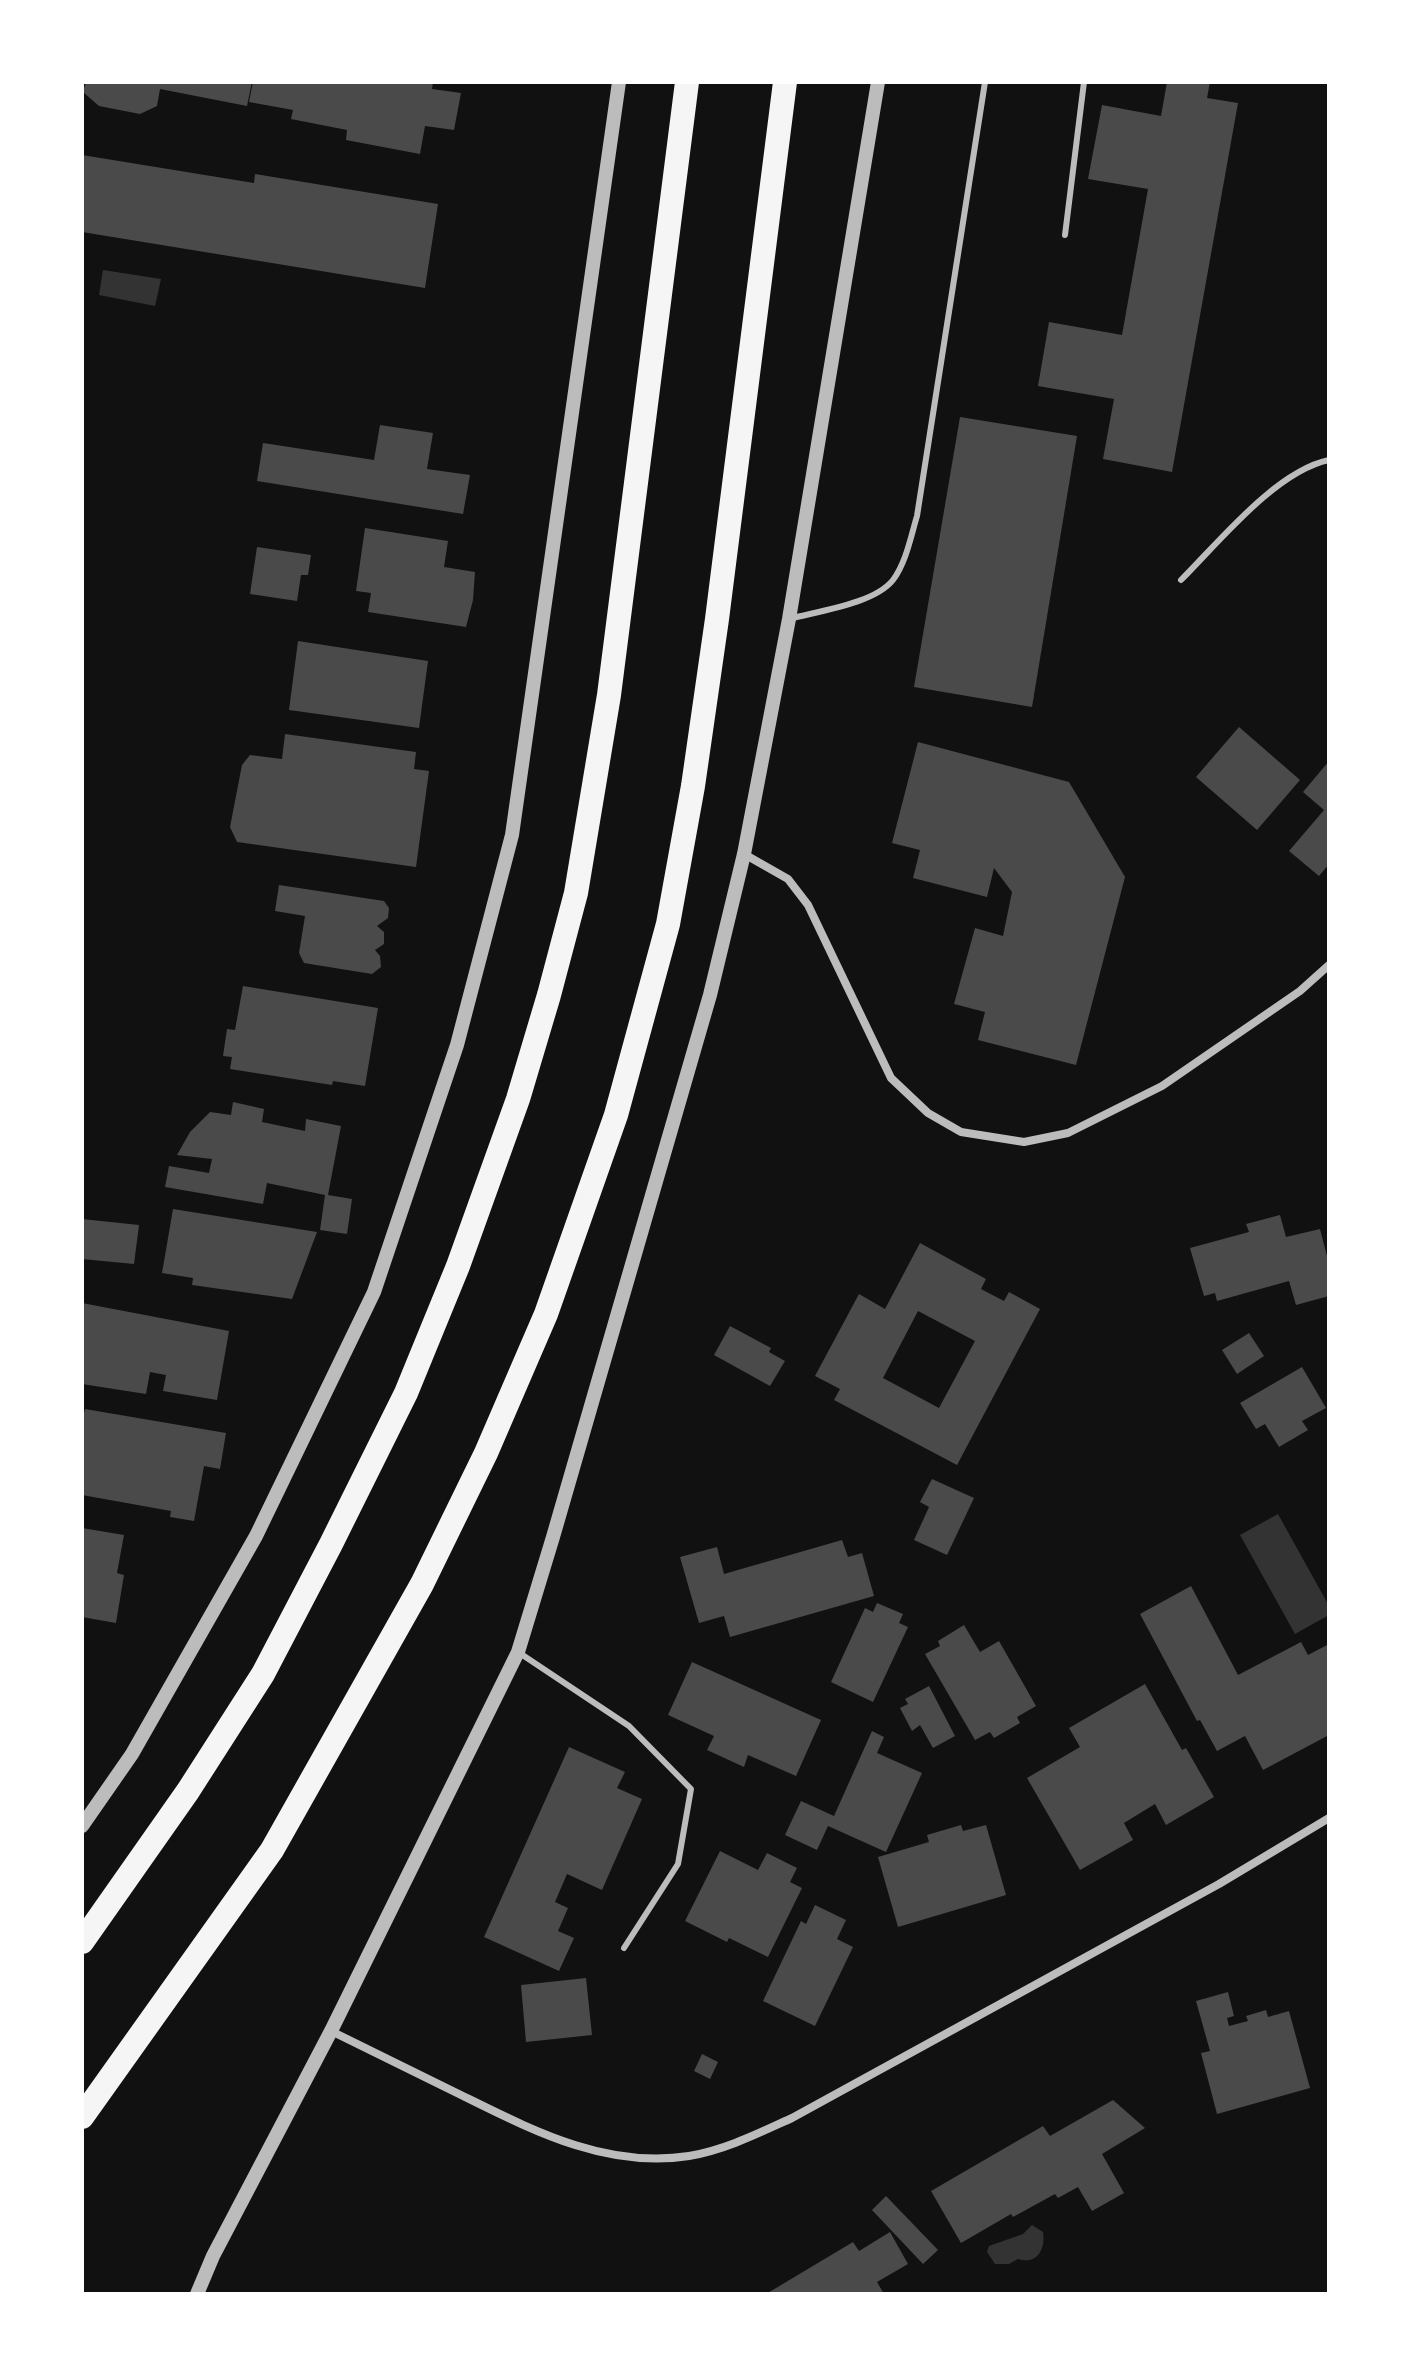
<!DOCTYPE html>
<html>
<head>
<meta charset="utf-8">
<style>
  body { margin:0 }
  #map { position:relative; width:1411px; height:2376px; overflow:hidden; background:#111; font-family:"Varela Round",sans-serif }
  canvas { display:block }
  .frame { position:absolute; inset:0; border:84px solid #fff; pointer-events:none }
</style>
</head>
<body>
<div id="map">
<canvas width="1411" height="2376"></canvas>
<div class="frame"></div>
</div>
<script>
const g = document.querySelector('canvas').getContext('2d');
g.lineJoin = 'round';
function fill(path, color) {
  g.fillStyle = color;
  g.fill(path, 'evenodd');
}
function strokePath(path, color, width, dash) {
  g.strokeStyle = color;
  g.lineWidth = width;
  g.lineCap = dash ? 'butt' : 'round';
  g.setLineDash(dash || []);
  g.stroke(path);
}
const water = new Path2D(`
  M 103,270 L 161,279 L 155,306 L 99,295 Z
  M 1278,1514 L 1329,1606 L 1329,1615 L 1295,1634 L 1240,1535 Z
  M 1032,2225 L 1043,2232 C 1046,2249 1037,2265 1018,2259 L 1009,2264 L 995,2264 L 987,2252 L 989,2246 L 1023,2234 Z`);
const building = new Path2D(`
  M 86,82 L 252,82 L 247,106 L 160,89 L 157,106 L 140,114 L 99,106 L 83,92 Z
  M 253,82 L 433,82 L 432,89 L 461,93 L 454,130 L 425,126 L 420,154 L 346,140 L 347,130 L 291,119 L 293,110 L 249,102 Z
  M 1167,82 L 1210,82 L 1207,98 L 1238,103 L 1172,472 L 1103,459 L 1114,399 L 1038,386 L 1049,322 L 1122,335 L 1148,189 L 1088,179 L 1102,105 L 1161,116 Z
  M 82,155 L 254,183 L 255,174 L 438,204 L 425,288 L 82,232 Z
  M 960,417 L 1077,436 L 1032,707 L 914,687 Z
  M 380,425 L 433,433 L 427,469 L 470,475 L 463,514 L 257,481 L 263,443 L 374,460 Z
  M 365,528 L 448,541 L 444,567 L 475,572 L 473,600 L 466,627 L 368,612 L 371,593 L 356,591 Z
  M 257,547 L 311,555 L 308,575 L 301,575 L 297,601 L 250,594 Z
  M 298,641 L 428,661 L 419,728 L 289,710 Z
  M 1239,727 L 1300,780 L 1257,830 L 1196,777 Z
  M 285,734 L 416,752 L 414,769 L 429,771 L 416,867 L 237,842 L 230,827 L 242,765 L 250,755 L 282,759 Z
  M 918,742 L 1069,782 L 1125,877 L 1076,1065 L 978,1040 L 985,1012 L 954,1004 L 975,928 L 1003,936 L 1012,892 L 994,868 L 987,897 L 913,878 L 920,850 L 892,843 Z
  M 1329,761 L 1329,864 L 1319,876 L 1289,851 L 1324,810 L 1303,792 Z
  M 279,885 L 384,901 L 389,908 L 388,918 L 377,926 L 384,932 L 384,944 L 375,950 L 380,956 L 381,967 L 372,974 L 304,963 L 299,953 L 305,916 L 275,911 Z
  M 243,986 L 378,1008 L 365,1086 L 333,1081 L 332,1085 L 230,1069 L 232,1057 L 223,1056 L 227,1029 L 235,1030 Z
  M 233,1102 L 264,1109 L 262,1122 L 305,1131 L 306,1119 L 341,1126 L 328,1195 L 352,1199 L 347,1234 L 320,1230 L 325,1195 L 267,1183 L 263,1204 L 165,1187 L 169,1166 L 209,1173 L 212,1159 L 177,1155 L 190,1132 L 210,1112 L 231,1115 Z
  M 173,1209 L 317,1232 L 292,1299 L 192,1285 L 193,1278 L 162,1273 Z
  M 1280,1215 L 1286,1237 L 1320,1229 L 1329,1264 L 1329,1296 L 1296,1305 L 1289,1281 L 1217,1301 L 1215,1293 L 1204,1296 L 1190,1248 L 1249,1232 L 1246,1224 Z
  M 82,1219 L 139,1225 L 134,1264 L 82,1259 Z
  M 920,1243 L 986,1279 L 981,1289 L 1004,1301 L 1009,1292 L 1040,1309 L 957,1465 L 834,1400 L 840,1389 L 815,1376 L 859,1294 L 885,1309 ZM 918,1311 L 975,1341 L 939,1408 L 883,1378 Z
  M 82,1303 L 229,1331 L 217,1400 L 163,1391 L 166,1375 L 150,1372 L 146,1394 L 82,1384 Z
  M 730,1326 L 771,1348 L 769,1352 L 785,1361 L 770,1386 L 714,1355 Z
  M 1249,1333 L 1264,1356 L 1237,1374 L 1222,1350 Z
  M 1302,1367 L 1326,1408 L 1302,1421 L 1308,1430 L 1279,1447 L 1265,1424 L 1256,1429 L 1240,1403 Z
  M 85,1409 L 226,1433 L 220,1469 L 204,1466 L 194,1521 L 170,1517 L 171,1511 L 82,1495 L 82,1422 Z
  M 932,1479 L 974,1498 L 947,1555 L 914,1540 L 929,1507 L 920,1502 Z
  M 82,1528 L 124,1535 L 117,1573 L 124,1575 L 116,1623 L 82,1617 Z
  M 842,1540 L 848,1557 L 862,1553 L 874,1596 L 730,1637 L 724,1616 L 699,1623 L 680,1557 L 717,1547 L 724,1574 Z
  M 1191,1586 L 1238,1675 L 1301,1642 L 1308,1655 L 1329,1644 L 1329,1735 L 1263,1770 L 1245,1736 L 1217,1751 L 1200,1720 L 1197,1721 L 1140,1614 Z
  M 877,1603 L 903,1614 L 899,1623 L 908,1627 L 873,1702 L 831,1682 L 865,1608 L 873,1612 Z
  M 964,1625 L 980,1652 L 999,1641 L 1036,1706 L 1017,1717 L 1020,1723 L 994,1738 L 990,1732 L 975,1740 L 925,1654 L 940,1646 L 938,1641 Z
  M 692,1662 L 821,1720 L 796,1776 L 748,1755 L 744,1767 L 707,1750 L 714,1736 L 668,1715 Z
  M 1145,1684 L 1182,1750 L 1186,1748 L 1214,1797 L 1166,1825 L 1155,1804 L 1124,1823 L 1133,1840 L 1080,1870 L 1027,1778 L 1080,1747 L 1069,1728 Z
  M 929,1686 L 955,1736 L 933,1748 L 920,1725 L 912,1731 L 900,1708 L 908,1704 L 905,1699 Z
  M 872,1731 L 884,1737 L 877,1753 L 922,1773 L 886,1852 L 828,1826 L 817,1850 L 785,1835 L 801,1801 L 834,1816 Z
  M 569,1747 L 625,1772 L 617,1788 L 642,1799 L 602,1890 L 567,1874 L 555,1902 L 568,1908 L 558,1931 L 574,1938 L 559,1971 L 484,1937 Z
  M 961,1825 L 963,1831 L 986,1825 L 1006,1895 L 898,1927 L 878,1857 L 929,1842 L 927,1835 Z
  M 720,1851 L 758,1870 L 767,1853 L 797,1868 L 790,1882 L 802,1888 L 768,1957 L 729,1938 L 727,1942 L 685,1921 Z
  M 815,1905 L 846,1920 L 837,1939 L 853,1947 L 815,2026 L 763,2001 L 801,1921 L 806,1924 Z
  M 586,1978 L 592,2035 L 526,2042 L 521,1985 Z
  M 1228,1992 L 1234,2016 L 1227,2018 L 1229,2026 L 1248,2021 L 1246,2016 L 1266,2010 L 1268,2017 L 1289,2011 L 1310,2088 L 1217,2114 L 1201,2053 L 1210,2051 L 1196,2001 Z
  M 702,2054 L 718,2062 L 710,2079 L 694,2071 Z
  M 1113,2100 L 1145,2128 L 1102,2154 L 1124,2193 L 1092,2211 L 1078,2187 L 1058,2198 L 1055,2194 L 1013,2217 L 1011,2214 L 961,2243 L 931,2191 L 1043,2126 L 1050,2136 Z
  M 886,2196 L 938,2250 L 923,2264 L 872,2210 Z
  M 890,2232 L 908,2264 L 877,2282 L 884,2294 L 766,2294 L 853,2242 L 859,2251 Z`);
const service = new Path2D(`
  M 1065,235 L 1084,82
  M 1181,580 C 1219,542 1276,471 1329,460
  M 789,619 C 818,611 874,604 893,580 C 906,563 911,536 917,516 L 985,82
  M 518,1652 L 629,1726 L 691,1789 L 678,1864 L 624,1948`);
const minor = new Path2D(`
  M 744,854 L 788,879 L 808,905 L 891,1078 L 928,1113 L 961,1132 L 1024,1142 L 1068,1133 L 1162,1086 L 1300,991 L 1329,965
  M 331,2031 C 375,2053 419,2074 463,2096 C 534,2131 607,2169 689,2156 C 725,2150 759,2133 792,2118 L 1219,1884 L 1329,1818`);
const tertiary = new Path2D(`
  M 82,1826 L 132,1754 L 256,1536 L 374,1292 L 457,1045 L 512,835 L 619,82
  M 197,2294 L 213,2256 L 331,2031 L 518,1652 L 553,1537 L 710,995 L 744,854 L 789,619 L 878,82`);
const motorway = new Path2D(`
  M 82,1942 L 188,1791 L 263,1674 L 331,1544 L 406,1393 L 458,1266 L 518,1099 L 549,995 L 576,893 L 609,695 L 687,82
  M 82,2117 L 272,1850 L 422,1584 L 486,1453 L 546,1314 L 616,1115 L 668,924 L 693,786 L 717,619 L 785,82`);
fill(water, '#333');
fill(building, '#4a4a4a');
strokePath(service, '#bcbcbc', 6);
strokePath(minor, '#bcbcbc', 8);
strokePath(tertiary, '#bcbcbc', 14);
strokePath(motorway, '#f5f5f5', 24);
</script>
</body>
</html>
